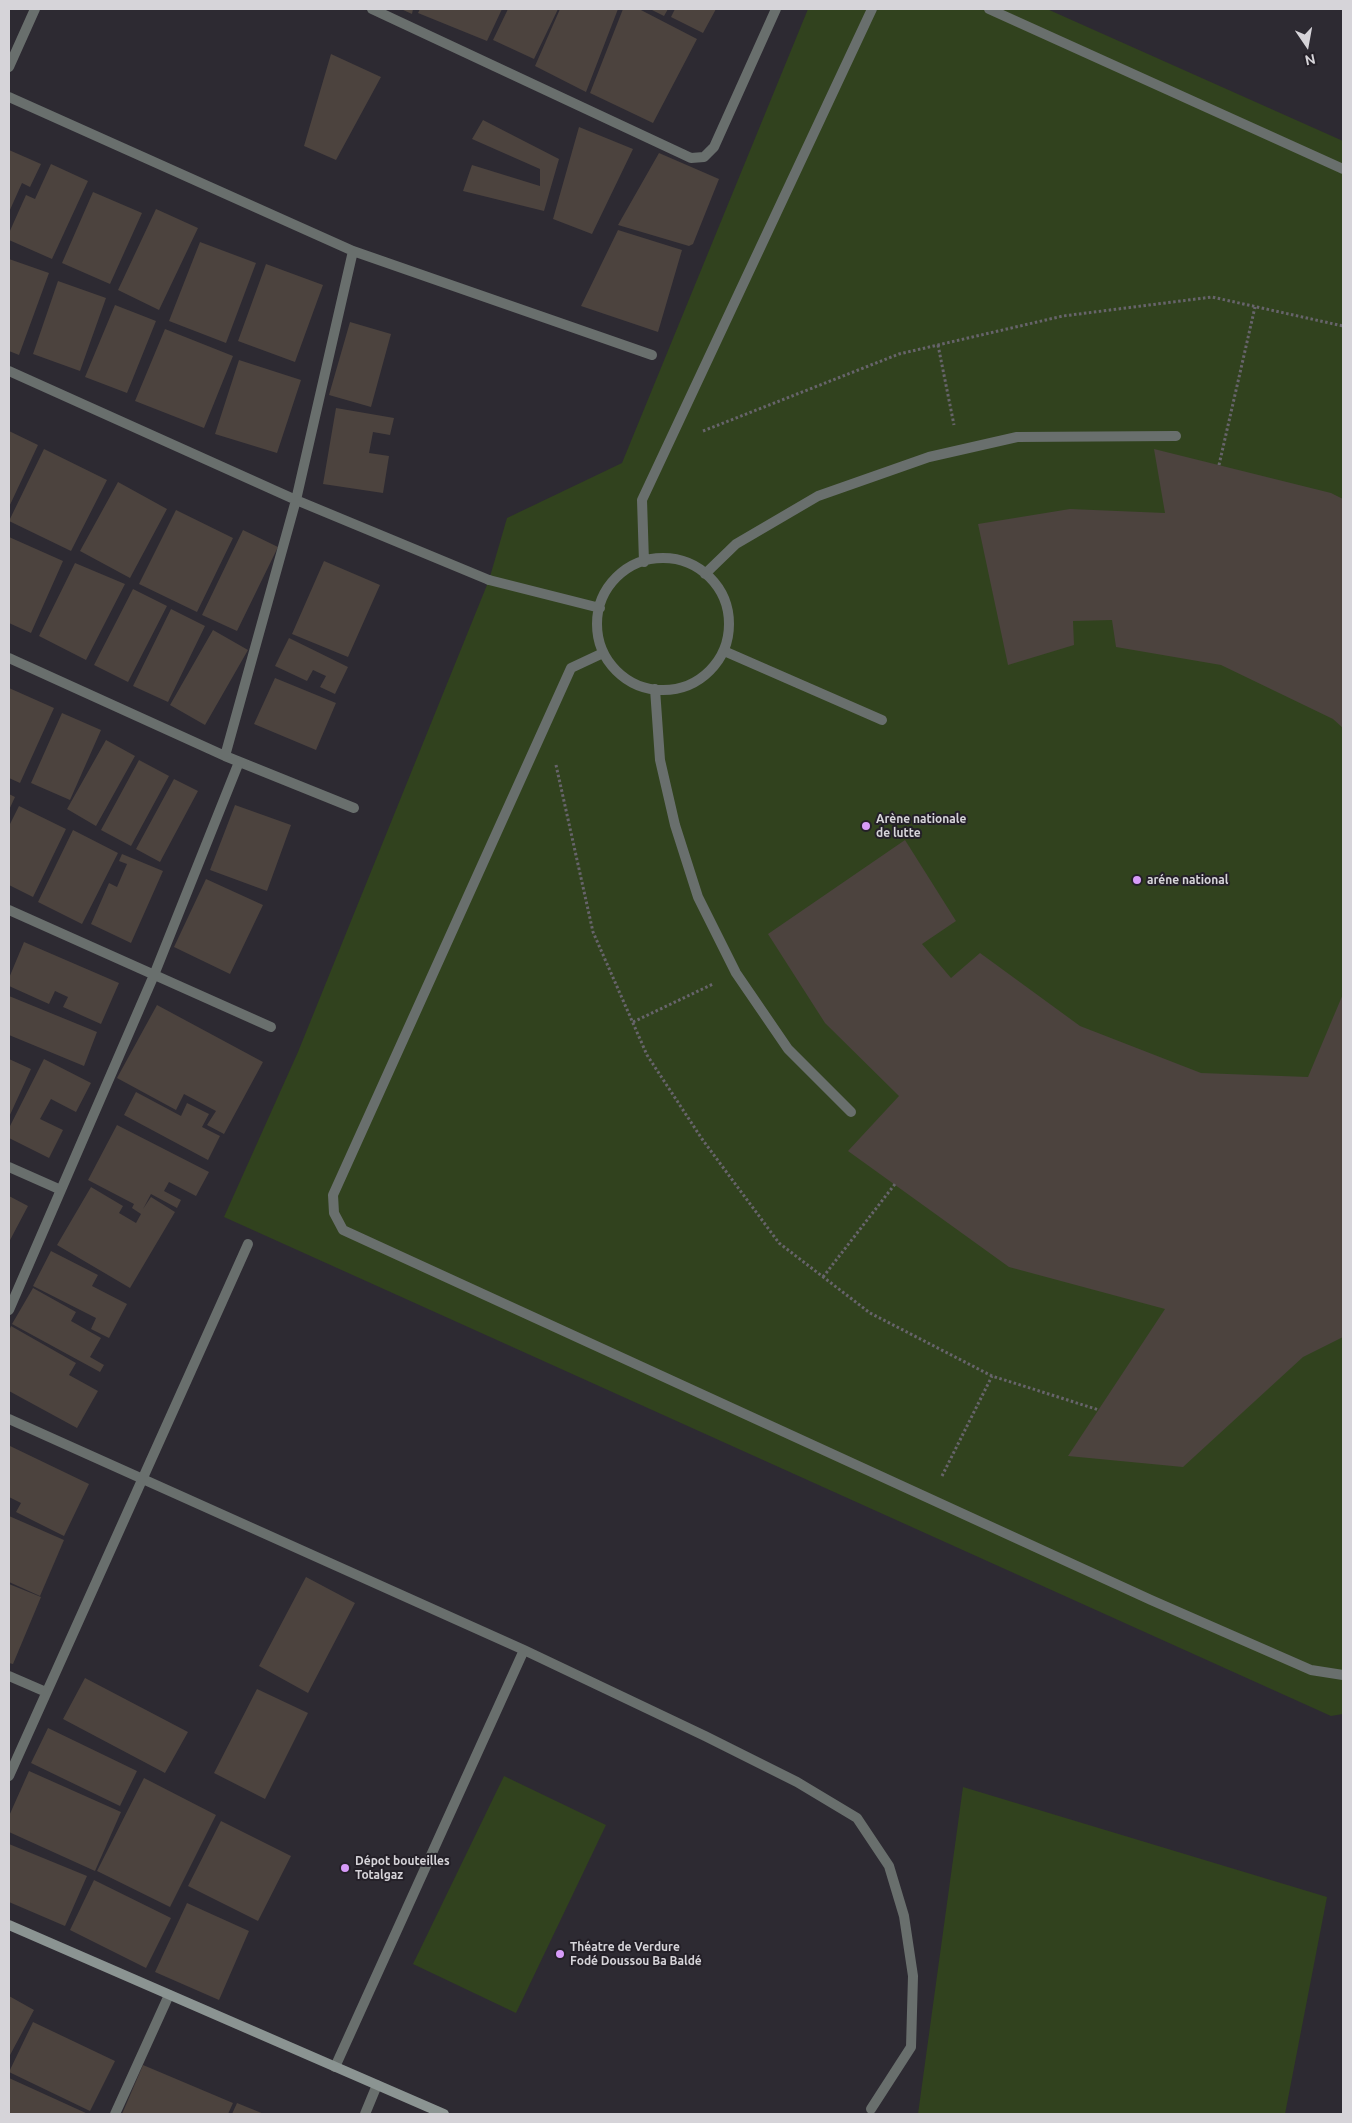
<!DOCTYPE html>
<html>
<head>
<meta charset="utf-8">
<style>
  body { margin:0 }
  #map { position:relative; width:1352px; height:2123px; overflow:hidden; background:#2d2a32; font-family:Ubuntu,sans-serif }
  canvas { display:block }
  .frame { position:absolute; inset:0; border:10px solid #d6d4d9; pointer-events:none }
  .north { position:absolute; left:1282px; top:20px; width:50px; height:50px; -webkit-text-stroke:4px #242028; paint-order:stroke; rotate:168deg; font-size:14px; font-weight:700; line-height:20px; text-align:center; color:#d6d4d9 }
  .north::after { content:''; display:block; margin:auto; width:18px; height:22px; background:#d6d4d9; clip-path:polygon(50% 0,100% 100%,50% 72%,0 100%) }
</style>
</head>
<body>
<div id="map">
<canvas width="1352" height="2123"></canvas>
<div class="frame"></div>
<div class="north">N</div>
</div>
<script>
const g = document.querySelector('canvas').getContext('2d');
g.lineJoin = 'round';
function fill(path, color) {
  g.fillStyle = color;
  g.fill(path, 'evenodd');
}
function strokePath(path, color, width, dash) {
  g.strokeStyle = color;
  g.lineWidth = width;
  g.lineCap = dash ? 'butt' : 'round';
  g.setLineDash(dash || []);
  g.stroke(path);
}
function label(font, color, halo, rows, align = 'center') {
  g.font = font + ' Ubuntu,sans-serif';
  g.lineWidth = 4;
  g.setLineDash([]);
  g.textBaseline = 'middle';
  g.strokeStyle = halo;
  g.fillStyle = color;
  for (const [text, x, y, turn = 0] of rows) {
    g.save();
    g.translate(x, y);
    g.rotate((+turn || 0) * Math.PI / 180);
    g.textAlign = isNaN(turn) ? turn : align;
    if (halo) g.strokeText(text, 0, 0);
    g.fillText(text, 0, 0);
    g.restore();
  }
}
const green = new Path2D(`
  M 808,9 L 1047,9 L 1343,141 L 1343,1714 L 1331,1716 L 224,1217 L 298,1052 L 489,580 L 507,518 L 622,463 Z
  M 504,1776 L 606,1825 L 516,2013 L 413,1964 Z
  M 963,1787 L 1327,1897 L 1285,2114 L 918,2114 Z`);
const building = new Path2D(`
  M 401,9 L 413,9 L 412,14 Z
  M 420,9 L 502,9 L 487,41 L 418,13 Z
  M 508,9 L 558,9 L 534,59 L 493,40 Z
  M 560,9 L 618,9 L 586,92 L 535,66 Z
  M 623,9 L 639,9 L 697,39 L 653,123 L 590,93 Z
  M 650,9 L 668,9 L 664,16 Z
  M 675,9 L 716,9 L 703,33 L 671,17 Z
  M 331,54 L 381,77 L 336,160 L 304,146 Z
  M 483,120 L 559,159 L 544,211 L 463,191 L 472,165 L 540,186 L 540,169 L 472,139 Z
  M 579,127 L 633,149 L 592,234 L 553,219 Z
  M 9,150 L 41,164 L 30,187 L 22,183 L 9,212 Z
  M 659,153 L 719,179 L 693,244 L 689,246 L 618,225 Z
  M 51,164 L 88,181 L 52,259 L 9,240 L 9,233 L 26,195 L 35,199 Z
  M 93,192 L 142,213 L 110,284 L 62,263 Z
  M 156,209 L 198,228 L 159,310 L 118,290 Z
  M 618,230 L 682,250 L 658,332 L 581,306 Z
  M 200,242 L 256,263 L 226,343 L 169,321 Z
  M 9,259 L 49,273 L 19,355 L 9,351 Z
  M 266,264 L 323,285 L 295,362 L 238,341 Z
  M 58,281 L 106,298 L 80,371 L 33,354 Z
  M 115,305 L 156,321 L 127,393 L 85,377 Z
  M 350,322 L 391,334 L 371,407 L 329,395 Z
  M 165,329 L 233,356 L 204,428 L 135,401 Z
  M 239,360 L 301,380 L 277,453 L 215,434 Z
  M 336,408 L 394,418 L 390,435 L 373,432 L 369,453 L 389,456 L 383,493 L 323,484 Z
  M 9,431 L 38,445 L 9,507 Z
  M 44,449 L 107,480 L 71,551 L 9,521 Z
  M 1154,449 L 1331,493 L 1343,499 L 1343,728 L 1333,719 L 1221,665 L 1116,647 L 1112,620 L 1073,621 L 1074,645 L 1008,665 L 978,524 L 1070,509 L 1165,513 Z
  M 118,482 L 167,509 L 130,578 L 80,551 Z
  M 176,510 L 233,538 L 197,612 L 139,584 Z
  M 243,530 L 278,547 L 237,631 L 202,615 Z
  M 9,537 L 63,561 L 31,633 L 9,623 Z
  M 324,561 L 380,585 L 348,657 L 292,634 Z
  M 75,563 L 125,584 L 86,660 L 39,636 Z
  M 133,589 L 167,606 L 128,682 L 94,665 Z
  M 171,609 L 205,626 L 168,702 L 133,686 Z
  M 213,630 L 248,650 L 205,725 L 170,705 Z
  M 289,638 L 348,667 L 335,694 L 320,687 L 326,676 L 313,670 L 307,681 L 275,666 Z
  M 275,678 L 336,703 L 316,750 L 254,724 Z
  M 9,688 L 54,708 L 20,783 L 9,778 Z
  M 62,713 L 101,730 L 70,800 L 31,783 Z
  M 106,740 L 135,756 L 96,826 L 67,809 Z
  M 139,760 L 169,776 L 131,846 L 101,830 Z
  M 174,779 L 198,791 L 160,862 L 136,849 Z
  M 9,794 L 15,797 L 9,810 Z
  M 235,805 L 291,825 L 267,891 L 210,870 Z
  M 19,806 L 66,829 L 33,897 L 9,885 L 9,826 Z
  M 73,830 L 118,853 L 82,924 L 38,902 Z
  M 905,840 L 956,921 L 922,944 L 951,978 L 980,953 L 1080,1026 L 1201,1073 L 1308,1077 L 1343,994 L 1343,1337 L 1303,1357 L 1183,1467 L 1068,1456 L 1165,1309 L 1009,1267 L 848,1151 L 899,1096 L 825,1023 L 768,934 Z
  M 122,854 L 163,871 L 131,943 L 91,924 L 109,883 L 117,887 L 127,864 L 119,861 Z
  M 206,879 L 263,905 L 230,974 L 174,947 Z
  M 24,942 L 119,983 L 101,1024 L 63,1007 L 68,997 L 55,991 L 49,1004 L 9,986 L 9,978 Z
  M 9,996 L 97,1032 L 84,1066 L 9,1035 Z
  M 157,1005 L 263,1062 L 224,1134 L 207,1125 L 216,1111 L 184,1094 L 176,1110 L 117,1078 Z
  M 9,1059 L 31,1069 L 9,1117 Z
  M 44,1059 L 91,1083 L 76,1112 L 51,1099 L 40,1119 L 63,1130 L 49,1158 L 9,1138 L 9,1128 Z
  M 136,1092 L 181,1116 L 187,1103 L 209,1114 L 202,1127 L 220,1136 L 208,1160 L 124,1115 Z
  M 117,1125 L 209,1172 L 196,1196 L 169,1182 L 164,1191 L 181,1200 L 177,1208 L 151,1194 L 143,1209 L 151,1197 L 175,1212 L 130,1288 L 57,1245 L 91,1187 L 123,1206 L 119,1213 L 136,1223 L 141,1214 L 132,1208 L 134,1204 L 88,1180 Z
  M 9,1196 L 28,1206 L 9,1242 Z
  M 51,1251 L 98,1275 L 92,1286 L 127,1304 L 109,1338 L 91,1329 L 96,1318 L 33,1286 Z
  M 33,1288 L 76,1312 L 71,1321 L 101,1338 L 90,1357 L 104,1365 L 100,1372 L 12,1324 Z
  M 11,1326 L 76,1363 L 69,1375 L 98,1391 L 77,1428 L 9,1391 L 9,1331 Z
  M 10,1446 L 89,1484 L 64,1536 L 16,1512 L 21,1503 L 9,1497 L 9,1449 Z
  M 9,1516 L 64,1540 L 40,1596 L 9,1582 Z
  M 306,1577 L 355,1603 L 308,1693 L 259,1666 Z
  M 9,1584 L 41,1597 L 13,1664 L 9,1663 Z
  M 85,1678 L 188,1732 L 165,1773 L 63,1719 Z
  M 257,1689 L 308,1713 L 265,1799 L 214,1773 Z
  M 48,1728 L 137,1771 L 120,1806 L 31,1763 Z
  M 29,1771 L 121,1812 L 95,1871 L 9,1832 L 9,1816 Z
  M 144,1778 L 216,1815 L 170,1907 L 97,1871 Z
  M 221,1821 L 291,1856 L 258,1921 L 188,1886 Z
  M 9,1844 L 87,1876 L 65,1926 L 9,1902 Z
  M 94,1880 L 171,1918 L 146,1968 L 70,1930 Z
  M 187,1903 L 249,1931 L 219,2000 L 155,1972 Z
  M 9,1996 L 34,2010 L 9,2057 Z
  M 33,2022 L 115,2061 L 90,2111 L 9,2072 Z
  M 143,2065 L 233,2103 L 228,2114 L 122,2114 Z
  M 9,2078 L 88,2114 L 9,2114 Z
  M 237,2103 L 264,2114 L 232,2114 Z`);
const path = new Path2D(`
  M 938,345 L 954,425
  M 703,431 L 899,354 L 1063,316 L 1212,297 L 1343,326
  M 1219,465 L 1255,307
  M 556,765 L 593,932 L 647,1055 L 702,1139 L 779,1243 L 870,1313 L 992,1376 L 1099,1410
  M 633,1022 L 713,984
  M 823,1277 L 895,1184
  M 942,1476 L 992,1376`);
const lane = new Path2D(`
  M 989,9 L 1343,169
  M597 624a66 66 0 1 1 132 0a66 66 0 1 1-132 0Z
  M 644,562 L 642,500 L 872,9
  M 705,574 L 736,544 L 818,496 L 929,457 L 1017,437 L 1176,436
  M 489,580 L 600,608
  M 724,651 L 882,720
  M 603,653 L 571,668 L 333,1195 L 334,1213 L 343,1230 L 1151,1600 L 1311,1670 L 1343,1675
  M 655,689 L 660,760 L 675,825 L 698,897 L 736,973 L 788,1049 L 851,1112`);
const street = new Path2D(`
  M 372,9 L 691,158 L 704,157 L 714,147 L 776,9
  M 9,67 L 35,9
  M 9,97 L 353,251 L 652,355
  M 9,371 L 296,500 L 489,580
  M 9,658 L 225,756 L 354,808
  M 225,756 L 296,500 L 353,251
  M 9,910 L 271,1027
  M 9,1167 L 61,1190
  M 9,1310 L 154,975 L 239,762
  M 9,1419 L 524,1650 L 705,1736 L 797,1782 L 857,1818 L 889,1866 L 904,1916 L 913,1976 L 911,2047 L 871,2109
  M 9,1676 L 46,1692
  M 9,1776 L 248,1244
  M 335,2067 L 524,1650
  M 115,2114 L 169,1995
  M 365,2114 L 377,2085`);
const secondary = new Path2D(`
  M 9,1925 L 444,2114`);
const markers = [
  [866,826,5,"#d79bf9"],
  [1137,880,5,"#d79bf9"],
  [345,1868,5,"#d79bf9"],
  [560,1954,5,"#d79bf9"]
];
const poiNames = [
  ["Arène nationale",876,819],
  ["de lutte",876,833],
  ["aréne national",1147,880],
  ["Dépot bouteilles",355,1861],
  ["Totalgaz",355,1875],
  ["Théatre de Verdure",570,1947],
  ["Fodé Doussou Ba Baldé",570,1961]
];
fill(green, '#31421e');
fill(building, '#4c433e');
strokePath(path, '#67646b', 3, [2.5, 2.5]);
strokePath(lane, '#696f6d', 10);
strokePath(street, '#696f6d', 10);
strokePath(secondary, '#8b9492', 10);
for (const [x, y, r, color] of markers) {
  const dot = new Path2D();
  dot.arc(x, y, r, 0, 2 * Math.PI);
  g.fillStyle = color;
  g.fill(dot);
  strokePath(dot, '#242028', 2);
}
label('bold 12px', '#d6d4d9', '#242028', poiNames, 'left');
</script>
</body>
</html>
